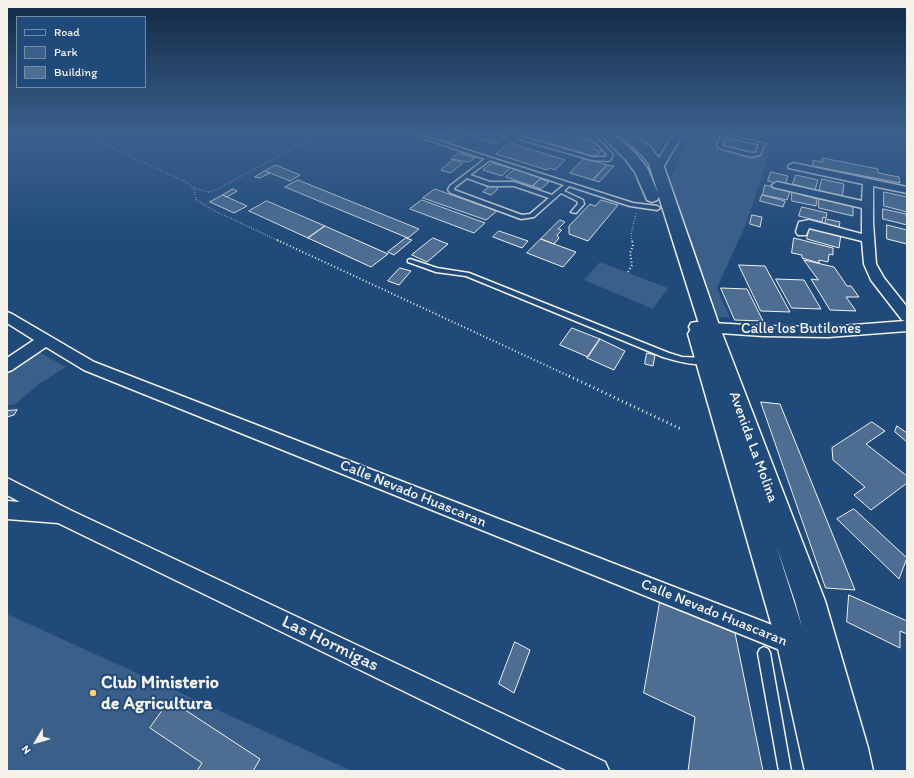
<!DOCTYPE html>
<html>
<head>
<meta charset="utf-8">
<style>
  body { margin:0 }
  #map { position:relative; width:914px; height:778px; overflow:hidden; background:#1f4a7a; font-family:Itim,sans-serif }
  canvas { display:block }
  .frame { position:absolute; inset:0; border:8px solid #f4f1e8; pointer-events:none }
  .legend { position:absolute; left:16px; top:16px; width:130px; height:72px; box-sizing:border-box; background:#1f4a7a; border:1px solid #748da6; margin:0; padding:5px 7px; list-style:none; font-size:12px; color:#f4f1e8 }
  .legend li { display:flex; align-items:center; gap:8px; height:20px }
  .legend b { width:20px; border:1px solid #748da6 }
  .north { position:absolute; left:16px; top:722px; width:40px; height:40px; -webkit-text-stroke:3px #1f4a7a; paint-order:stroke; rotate:232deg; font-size:11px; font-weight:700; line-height:16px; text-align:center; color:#f4f1e8 }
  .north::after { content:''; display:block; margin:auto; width:14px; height:18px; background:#f4f1e8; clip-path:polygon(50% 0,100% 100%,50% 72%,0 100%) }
</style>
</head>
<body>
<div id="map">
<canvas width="914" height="778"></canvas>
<div class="frame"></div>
<ul class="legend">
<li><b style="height:5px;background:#1f4a7a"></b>Road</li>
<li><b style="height:11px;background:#3a5f88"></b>Park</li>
<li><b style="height:11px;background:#4d6e92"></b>Building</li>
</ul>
<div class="north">N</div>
</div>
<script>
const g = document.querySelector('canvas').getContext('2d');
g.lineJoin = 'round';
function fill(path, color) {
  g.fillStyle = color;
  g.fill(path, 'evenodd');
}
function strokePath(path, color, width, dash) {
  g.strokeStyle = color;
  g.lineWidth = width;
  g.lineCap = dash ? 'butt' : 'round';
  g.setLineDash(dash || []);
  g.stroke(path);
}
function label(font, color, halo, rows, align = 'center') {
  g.font = font + ' Itim,sans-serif';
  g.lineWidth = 4;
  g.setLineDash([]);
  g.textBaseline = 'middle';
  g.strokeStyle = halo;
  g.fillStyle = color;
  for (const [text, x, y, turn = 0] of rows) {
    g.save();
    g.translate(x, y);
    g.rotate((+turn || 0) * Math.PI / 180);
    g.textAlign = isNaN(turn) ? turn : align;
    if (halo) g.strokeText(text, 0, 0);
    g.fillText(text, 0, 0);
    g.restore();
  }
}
const green = new Path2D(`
  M 637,135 L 670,135 L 659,150 L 652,150 L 645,141 Z
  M 691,135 L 718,135 L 771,147 L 746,224 L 717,288 L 730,318 L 714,316 L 667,185 Z
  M 600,262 L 668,288 L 653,309 L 584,280 Z
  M 37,351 L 66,367 L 39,384 L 14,405 L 7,405 L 7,373 L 25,358 Z
  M 7,614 L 352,771 L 7,771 Z`);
const building = new Path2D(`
  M 425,135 L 448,135 L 459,138 L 452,143 Z
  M 466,135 L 501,135 L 505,136 L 495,144 Z
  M 523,135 L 565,135 L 598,143 L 593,149 L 601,151 L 595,157 L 521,136 Z
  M 510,143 L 565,160 L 555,170 L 550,168 L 547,170 L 496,154 Z
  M 459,153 L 475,158 L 469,162 L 451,159 Z
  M 585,158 L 607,165 L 593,180 L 570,173 Z
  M 823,158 L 878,169 L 878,173 L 899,177 L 900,183 L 813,166 L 813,160 L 822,162 Z
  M 453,160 L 463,163 L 450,173 L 441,170 Z
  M 492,163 L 510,168 L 502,176 L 483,170 Z
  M 276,165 L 300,175 L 290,181 L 265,171 Z
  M 607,165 L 614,166 L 599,182 L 593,180 Z
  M 515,169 L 541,178 L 532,186 L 506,177 Z
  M 265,171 L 270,173 L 260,178 L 255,177 Z
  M 771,172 L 788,176 L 785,185 L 768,181 Z
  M 796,175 L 818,180 L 815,190 L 793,184 Z
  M 541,179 L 549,182 L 541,189 L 533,186 Z
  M 822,179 L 844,184 L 842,199 L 819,193 Z
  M 298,180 L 419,229 L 408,238 L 285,187 Z
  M 491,185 L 498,187 L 497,188 L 498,189 L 491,195 L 483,192 Z
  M 765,185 L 790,191 L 787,200 L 763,195 Z
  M 233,189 L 237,191 L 227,197 L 223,195 Z
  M 435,189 L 497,211 L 486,220 L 423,198 Z
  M 792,192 L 817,199 L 816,206 L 792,201 Z
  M 884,192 L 907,197 L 907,212 L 884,206 Z
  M 223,195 L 227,197 L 247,206 L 234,213 L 210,202 Z
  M 762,195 L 785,201 L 783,207 L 760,201 Z
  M 819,199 L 853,205 L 853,216 L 819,208 Z
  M 422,200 L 485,223 L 474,233 L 410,209 Z
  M 601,200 L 618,205 L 588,241 L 569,234 L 569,226 L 590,204 L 595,206 Z
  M 267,201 L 325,226 L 308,238 L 249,211 Z
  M 802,207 L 827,213 L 826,218 L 823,217 L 822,222 L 799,216 Z
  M 883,209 L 906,214 L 907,225 L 883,219 Z
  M 752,215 L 762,217 L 760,227 L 750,224 Z
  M 826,219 L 840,222 L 839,228 L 835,226 L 834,229 L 825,226 Z
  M 560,220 L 565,222 L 558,229 L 562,230 L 557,235 L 559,238 L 554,244 L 541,239 Z
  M 887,225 L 907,230 L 907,244 L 887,239 Z
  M 325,226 L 388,254 L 371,267 L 308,238 Z
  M 810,226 L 841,234 L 839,248 L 807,239 Z
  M 499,231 L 528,241 L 522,248 L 493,237 Z
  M 406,238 L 412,240 L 394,255 L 388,252 Z
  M 433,238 L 448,244 L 427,262 L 412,255 Z
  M 794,238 L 833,248 L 833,255 L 829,254 L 828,262 L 819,260 L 819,263 L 802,258 L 802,255 L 792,253 Z
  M 541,239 L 554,244 L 576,252 L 563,267 L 527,253 Z
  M 804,260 L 834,267 L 847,286 L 851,286 L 859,297 L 846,297 L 856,311 L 830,310 L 811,279 L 818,280 Z
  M 739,265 L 765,266 L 790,312 L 761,311 Z
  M 400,268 L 411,271 L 399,285 L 388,281 Z
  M 776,279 L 804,280 L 821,309 L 792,308 Z
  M 721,288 L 747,289 L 763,321 L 735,320 Z
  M 572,328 L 600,339 L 588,357 L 560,345 Z
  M 600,339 L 625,351 L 614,370 L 587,358 Z
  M 647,353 L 655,355 L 653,366 L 645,364 Z
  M 761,402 L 780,404 L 855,590 L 826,588 Z
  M 17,410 L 14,415 L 7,417 L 7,411 Z
  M 872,422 L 885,431 L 866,444 L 907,476 L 907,483 L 871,510 L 854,495 L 865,487 L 833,460 L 832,448 Z
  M 897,426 L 907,433 L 907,442 L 895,432 Z
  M 854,509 L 907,558 L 899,579 L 837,519 Z
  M 849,595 L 907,621 L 907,634 L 900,631 L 900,648 L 847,622 Z
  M 660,602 L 735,633 L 763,771 L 688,771 L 695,717 L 644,693 Z
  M 515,642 L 530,650 L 514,693 L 499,684 Z
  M 170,700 L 260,759 L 253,771 L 197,771 L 202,763 L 150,728 Z`);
const pathFar2 = new Path2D(`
  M 83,135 L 186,182 L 194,188 L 196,200 L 215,211 L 279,241
  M 194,188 L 208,192 L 214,191 L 318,135
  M 632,241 L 631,235 L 636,213`);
const pathFar1 = new Path2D(`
  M 277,240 L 571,377
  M 628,272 L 632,265 L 630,253 L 633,246 L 632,240`);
const path = new Path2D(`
  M 569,376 L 681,429`);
const lane = new Path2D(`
  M 414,135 L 420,135 L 633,203 L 657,206 L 660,208 L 657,210 L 630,206 L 569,186 L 564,191 L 583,200 L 584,204 L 576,213 L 571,212 L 578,204 L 577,201 L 561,193 L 534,217 L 521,219 L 451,193 L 448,190 L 450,186 L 485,159 ZM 490,160 L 564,185 L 552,195 L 514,182 L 490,182 L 470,175 ZM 467,178 L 489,186 L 514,186 L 549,198 L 530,214 L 522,215 L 454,190 L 454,188 Z
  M 516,135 L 520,135 L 523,137 L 592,157 L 606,157 L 607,155 L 598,144 L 583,135 C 595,133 605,146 613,155 L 610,160 L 608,161 L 592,160 L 519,139 Z
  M 720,135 L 727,135 L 766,144 L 764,145 L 760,155 L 751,157 L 719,148 L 717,145 L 721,136 ZM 725,137 L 759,144 L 756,153 L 751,153 L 723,146 L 722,145 Z
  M 410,259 L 437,268 L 469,273 L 669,353 L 682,357 L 706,358 L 710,361 C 703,369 673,360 663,357 L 466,276 L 436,272 L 408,262 L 408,260 Z
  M 764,647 L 768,649 L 770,653 L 791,771 L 779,771 L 758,653 L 760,649 Z`);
const street = new Path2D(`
  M 673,135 L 682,135 L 661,171 L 653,171 L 652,169 Z
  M 793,163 L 907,187 L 907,193 L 873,186 L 873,223 L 876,264 L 884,278 L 907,307 L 907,331 L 828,337 L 763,336 L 691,331 L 689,327 L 691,323 L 696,322 L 763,326 L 828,327 L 905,321 L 902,320 L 871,280 L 864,264 L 862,241 L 809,228 L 806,235 L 798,235 L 796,232 L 799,222 L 809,220 L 862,234 L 862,208 L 773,187 L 772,185 L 777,182 L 862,201 L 863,184 L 789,168 L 788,166 Z
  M 7,312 L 12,314 L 94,362 L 803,637 L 806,645 L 803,653 L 795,656 L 84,370 L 46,347 L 12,370 L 7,372 L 7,358 L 34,340 L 7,323 Z
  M 7,478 L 70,510 L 605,762 L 609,771 L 568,771 L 58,523 L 7,519 L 7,501 L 20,502 L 7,495 Z`);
const secondary = new Path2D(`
  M 601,135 L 614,135 L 635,153 L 647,168 L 658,193 L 649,164 L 641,154 L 620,135 L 634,135 L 651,148 L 663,164 L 720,328 L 825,601 L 868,748 L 873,771 L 805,771 L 777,644 L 688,334 L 691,329 L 700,327 L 659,197 L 657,200 L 652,202 L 647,200 L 635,172 L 625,159 ZM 776,545 L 795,601 L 802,627 Z`);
const markers = [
  [93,693,4,"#ffd166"]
];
const streetNames = [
  ["Calle los Butilones",801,329],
  ["Avenida La Molina",753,447,70],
  ["Calle Nevado Huascaran",413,494,22],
  ["Calle Nevado Huascaran",714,613,22]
];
const nearStreetnames = [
  ["Las Hormigas",330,644,26]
];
const nearPoinames = [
  ["Club Ministerio",101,683],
  ["de Agricultura",101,704]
];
fill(green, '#3a5f88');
fill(building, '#4d6e92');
strokePath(building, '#f4f1e8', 1);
strokePath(lane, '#f4f1e8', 3);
strokePath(street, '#f4f1e8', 3);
strokePath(secondary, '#f4f1e8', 3);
strokePath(pathFar2, '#f4f1e8', 1.5, [0.5, 2]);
strokePath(pathFar1, '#f4f1e8', 2, [1, 2.5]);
strokePath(path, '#f4f1e8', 3, [1, 3.5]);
fill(lane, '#1f4a7a');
fill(street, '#1f4a7a');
fill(secondary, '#1f4a7a');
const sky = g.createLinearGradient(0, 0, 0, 244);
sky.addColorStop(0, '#112943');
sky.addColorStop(0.55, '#3c608d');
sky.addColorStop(1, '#3c608d00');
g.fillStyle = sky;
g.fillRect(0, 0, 914, 244);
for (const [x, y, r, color] of markers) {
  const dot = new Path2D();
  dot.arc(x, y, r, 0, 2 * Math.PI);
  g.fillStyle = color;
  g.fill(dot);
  strokePath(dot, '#1f4a7a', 1.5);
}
label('15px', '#f4f1e8', '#1f4a7a', streetNames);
label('18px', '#f4f1e8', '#1f4a7a', nearStreetnames);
label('bold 18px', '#f4f1e8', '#1f4a7a', nearPoinames, 'left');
</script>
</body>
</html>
